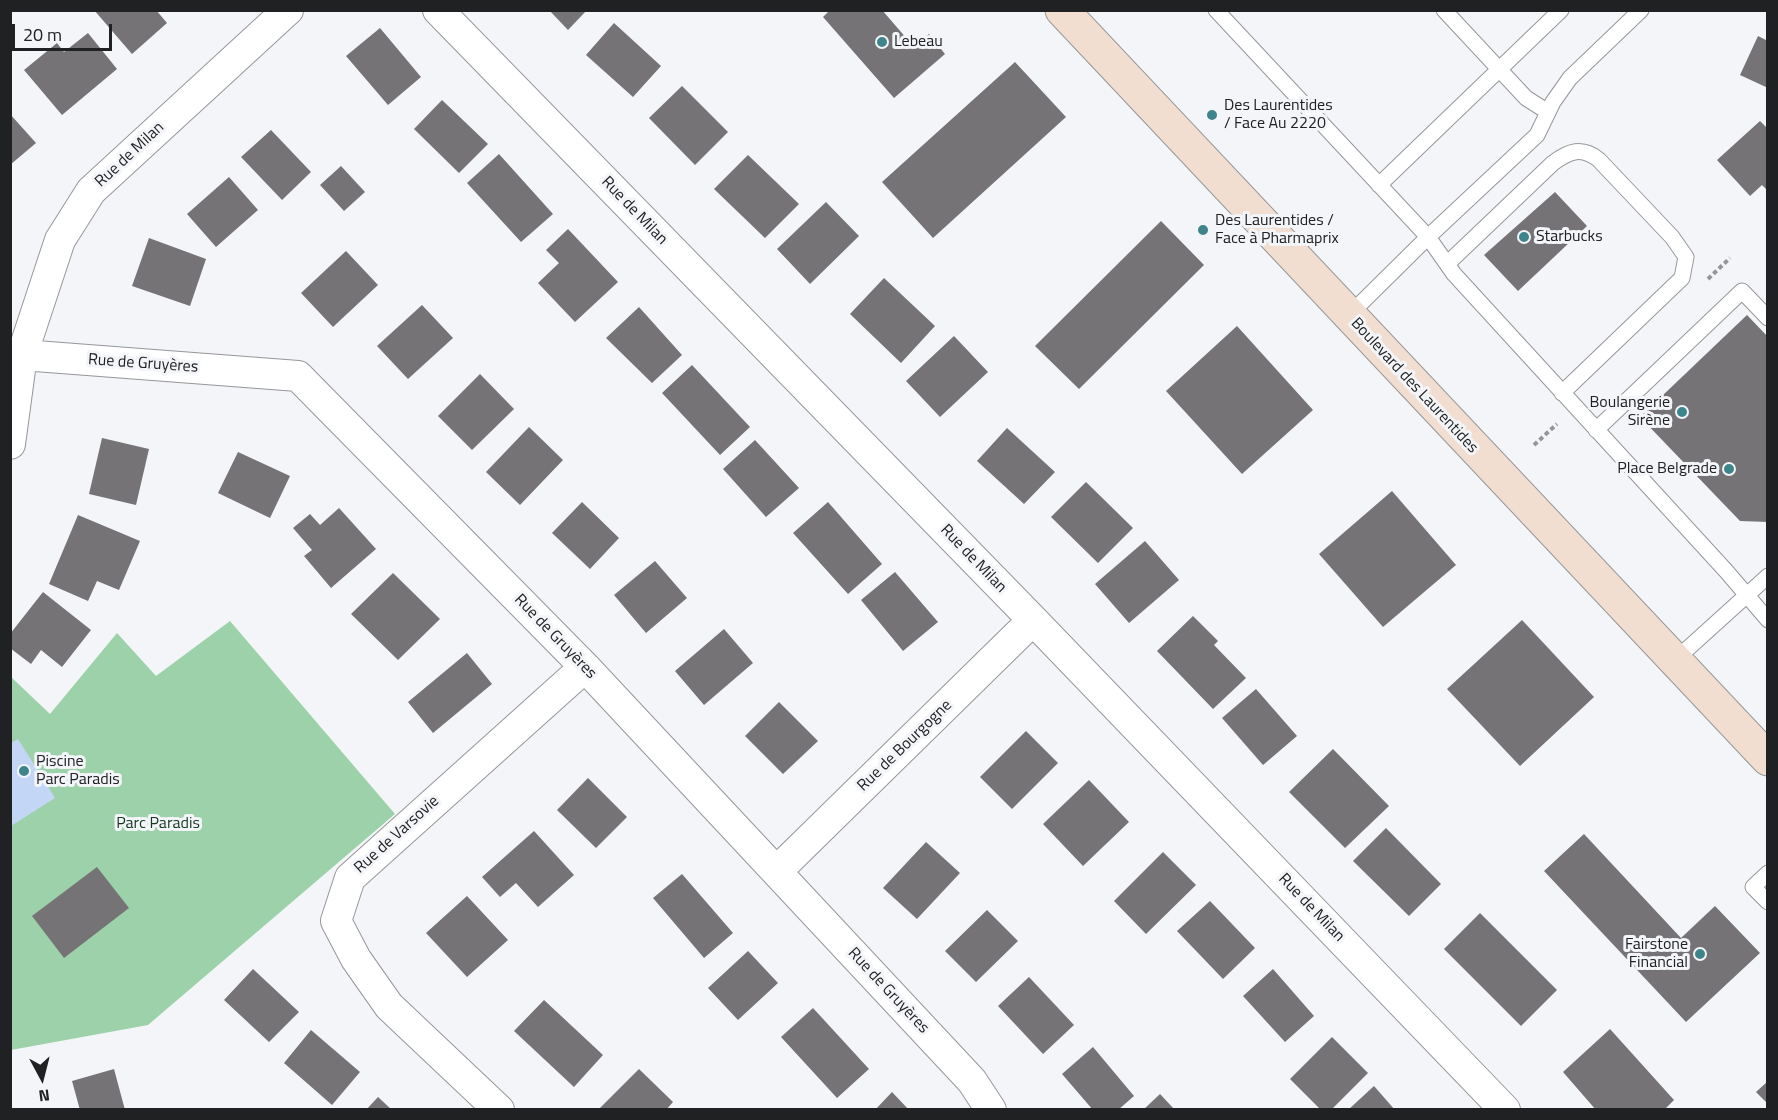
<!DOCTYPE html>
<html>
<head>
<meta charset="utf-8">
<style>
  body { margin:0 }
  #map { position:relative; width:1778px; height:1120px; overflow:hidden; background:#f3f5f8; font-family:"Titillium Web",sans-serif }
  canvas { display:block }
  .frame { position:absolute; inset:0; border:12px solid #202122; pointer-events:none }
  .north { position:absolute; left:12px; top:1048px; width:60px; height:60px; -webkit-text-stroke:4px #f3f5f8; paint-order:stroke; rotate:173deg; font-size:16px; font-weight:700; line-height:24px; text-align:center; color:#202122 }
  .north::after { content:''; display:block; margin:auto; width:21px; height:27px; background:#202122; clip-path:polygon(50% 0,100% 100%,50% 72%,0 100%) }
  .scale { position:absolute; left:12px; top:24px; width:100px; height:27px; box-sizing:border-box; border:3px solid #202122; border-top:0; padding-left:8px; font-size:18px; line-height:21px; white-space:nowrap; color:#202122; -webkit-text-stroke:4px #f3f5f8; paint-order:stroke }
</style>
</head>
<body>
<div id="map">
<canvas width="1778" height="1120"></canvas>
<div class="frame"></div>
<div class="north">N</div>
<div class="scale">20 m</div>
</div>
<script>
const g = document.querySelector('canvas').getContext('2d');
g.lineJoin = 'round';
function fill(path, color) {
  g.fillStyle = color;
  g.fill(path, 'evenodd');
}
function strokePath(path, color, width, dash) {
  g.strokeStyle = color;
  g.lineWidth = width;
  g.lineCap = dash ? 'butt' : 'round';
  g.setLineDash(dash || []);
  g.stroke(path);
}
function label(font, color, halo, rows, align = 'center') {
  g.font = font + ' "Titillium Web",sans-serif';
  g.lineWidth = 6;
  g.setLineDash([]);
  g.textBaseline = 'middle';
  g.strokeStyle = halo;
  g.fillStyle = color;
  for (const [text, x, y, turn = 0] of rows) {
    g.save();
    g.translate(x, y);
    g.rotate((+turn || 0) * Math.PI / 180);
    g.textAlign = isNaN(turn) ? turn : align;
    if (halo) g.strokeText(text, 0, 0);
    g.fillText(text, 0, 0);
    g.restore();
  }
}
const green = new Path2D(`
  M 230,621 L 395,814 L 148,1025 L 11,1050 L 10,676 L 50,714 L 117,633 L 156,676 Z`);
const water = new Path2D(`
  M 18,739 L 55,798 L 11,826 L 11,743 Z`);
const building = new Path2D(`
  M 94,10 L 156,10 L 167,23 L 132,54 Z
  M 549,10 L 587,10 L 568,30 Z
  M 830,10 L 882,10 L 914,47 L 929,34 L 945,54 L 894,98 L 823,17 Z
  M 614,23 L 661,66 L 633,97 L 586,55 Z
  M 380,28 L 421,77 L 388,105 L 346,56 Z
  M 88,33 L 117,69 L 62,115 L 24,70 L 57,43 L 64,52 Z
  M 1758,36 L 1768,41 L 1768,88 L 1740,75 Z
  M 1015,62 L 1066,117 L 933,238 L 882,182 Z
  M 682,86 L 728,132 L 695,165 L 649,118 Z
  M 442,100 L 488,144 L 459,173 L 414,129 Z
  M 10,114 L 36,143 L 10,165 Z
  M 1760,121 L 1768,129 L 1768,191 L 1762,185 L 1750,196 L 1717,160 Z
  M 271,130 L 311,172 L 282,200 L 241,157 Z
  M 499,154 L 553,214 L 521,242 L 467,183 Z
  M 748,155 L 799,204 L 765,238 L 714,189 Z
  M 341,166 L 365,192 L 344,211 L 320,185 Z
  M 229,177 L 258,210 L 216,247 L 187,214 Z
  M 1555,192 L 1587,226 L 1518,291 L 1484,255 Z
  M 826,202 L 859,236 L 810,284 L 777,249 Z
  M 1161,221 L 1204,265 L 1079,389 L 1035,346 Z
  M 568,229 L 618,282 L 575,322 L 538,283 L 559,263 L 546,250 Z
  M 149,238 L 206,259 L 190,306 L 132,286 Z
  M 346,251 L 378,285 L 333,327 L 301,293 Z
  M 884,278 L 935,326 L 901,363 L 850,314 Z
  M 422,305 L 453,338 L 408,379 L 377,346 Z
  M 639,307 L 682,355 L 652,383 L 606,338 Z
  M 1747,315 L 1768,337 L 1768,522 L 1740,521 L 1640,417 Z
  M 1237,326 L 1313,410 L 1242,474 L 1166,391 Z
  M 954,336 L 988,372 L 940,417 L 906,381 Z
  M 692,365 L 750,427 L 720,455 L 662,393 Z
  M 480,374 L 514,409 L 472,450 L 438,416 Z
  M 529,427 L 563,460 L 520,505 L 486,472 Z
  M 1007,428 L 1055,472 L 1024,504 L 977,461 Z
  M 102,438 L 149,449 L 136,505 L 89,494 Z
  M 755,440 L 799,488 L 766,517 L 723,469 Z
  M 238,452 L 290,476 L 270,518 L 218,493 Z
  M 1086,482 L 1133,528 L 1098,563 L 1051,517 Z
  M 1392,491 L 1456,565 L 1383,627 L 1319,554 Z
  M 582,502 L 619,538 L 590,569 L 552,533 Z
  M 828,502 L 882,564 L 848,594 L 793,533 Z
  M 339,508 L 376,549 L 331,588 L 304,556 L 312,550 L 293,528 L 310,514 L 320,525 Z
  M 78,515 L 140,541 L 119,590 L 97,581 L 88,601 L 49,584 Z
  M 1145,541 L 1179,580 L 1129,623 L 1095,584 Z
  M 655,561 L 687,598 L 646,633 L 614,595 Z
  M 895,572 L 938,622 L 903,651 L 861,600 Z
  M 393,573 L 440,619 L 398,660 L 351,614 Z
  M 43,592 L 91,630 L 62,667 L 41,650 L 31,664 L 10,648 L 10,634 Z
  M 1193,616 L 1218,641 L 1214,645 L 1246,678 L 1213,709 L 1157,651 Z
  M 1522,620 L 1594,697 L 1520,766 L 1447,689 Z
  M 724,629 L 753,663 L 704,705 L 675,671 Z
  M 467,653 L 492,684 L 433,733 L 408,702 Z
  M 1256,689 L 1297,736 L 1263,765 L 1222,718 Z
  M 779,702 L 818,741 L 783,774 L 745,736 Z
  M 1026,731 L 1058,763 L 1012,809 L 980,777 Z
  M 1333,749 L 1389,806 L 1345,848 L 1289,792 Z
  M 588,778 L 627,817 L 596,848 L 557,810 Z
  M 1089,780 L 1129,822 L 1083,866 L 1043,824 Z
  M 1386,828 L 1441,884 L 1409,916 L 1353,861 Z
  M 534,831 L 574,875 L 538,907 L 516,883 L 500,897 L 482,877 Z
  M 1584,834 L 1681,938 L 1715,906 L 1760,953 L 1686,1022 L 1544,871 Z
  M 926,842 L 960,873 L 917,919 L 883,888 Z
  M 1163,852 L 1196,885 L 1146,934 L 1114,901 Z
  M 97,867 L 129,908 L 64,958 L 32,916 Z
  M 682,874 L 733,933 L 704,958 L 653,898 Z
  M 467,896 L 508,940 L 467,977 L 426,933 Z
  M 1210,901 L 1255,948 L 1223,979 L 1177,931 Z
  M 987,910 L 1018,941 L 976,982 L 945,951 Z
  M 1480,913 L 1557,990 L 1521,1026 L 1444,949 Z
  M 748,951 L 778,983 L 738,1020 L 708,988 Z
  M 253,969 L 299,1012 L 269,1042 L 224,1000 Z
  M 1273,969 L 1314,1016 L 1285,1042 L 1243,996 Z
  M 1029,977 L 1074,1025 L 1043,1054 L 998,1006 Z
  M 544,1000 L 603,1055 L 574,1087 L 514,1031 Z
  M 813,1008 L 869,1069 L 837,1098 L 781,1037 Z
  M 1610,1029 L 1674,1100 L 1664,1110 L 1596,1110 L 1563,1072 Z
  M 311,1030 L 360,1072 L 332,1105 L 284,1063 Z
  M 1332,1037 L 1368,1073 L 1331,1110 L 1321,1110 L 1290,1079 Z
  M 1093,1047 L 1134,1096 L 1118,1110 L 1093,1110 L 1062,1074 Z
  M 114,1069 L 125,1110 L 80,1110 L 72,1081 Z
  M 639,1069 L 673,1102 L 666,1110 L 598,1110 Z
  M 1768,1081 L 1768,1104 L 1756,1092 Z
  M 1374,1086 L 1395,1110 L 1348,1110 Z
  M 892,1092 L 909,1110 L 875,1110 Z
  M 1160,1094 L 1175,1110 L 1143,1110 Z
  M 378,1097 L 392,1110 L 366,1110 Z`);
const path = new Path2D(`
  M 1708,279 L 1730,258
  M 1534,445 L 1557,424`);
const service = new Path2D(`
  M 1216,10 L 1428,237 L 1348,316
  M 1444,10 L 1526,98 L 1548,112
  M 1641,10 L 1570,78 L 1553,102 L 1537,135 L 1428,237 L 1454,274 L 1727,572 L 1768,620
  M 1379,185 L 1561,10
  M 1447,264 L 1553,163 C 1569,151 1582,146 1599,160 L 1672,237 L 1686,257 L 1682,278 L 1562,393
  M 1596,430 L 1742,291 L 1768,318
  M 1674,661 L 1768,576
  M 1768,873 L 1753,887 L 1768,902`);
const minor = new Path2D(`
  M 438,10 L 1033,620 L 1505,1110
  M 22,355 L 298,376 L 585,667 L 972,1081 L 991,1110
  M 10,444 L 22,355 L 60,240 L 91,191 L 288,10
  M 777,871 L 1033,620
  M 499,1110 L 389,1006 L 356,959 L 336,921 L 350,878 L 585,667`);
const secondary = new Path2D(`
  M 1062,10 L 1768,759`);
const markers = [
  [882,42,6,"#3d858b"],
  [1212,115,6,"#3d858b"],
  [1203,230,6,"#3d858b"],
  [1524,237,6,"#3d858b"],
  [1682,412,6,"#3d858b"],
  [1729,469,6,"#3d858b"],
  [24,771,6,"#3d858b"],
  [1700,954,6,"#3d858b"]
];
const poiNames = [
  ["Lebeau",894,42],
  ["Des Laurentides",1224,106],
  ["/ Face Au 2220",1224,124],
  ["Des Laurentides /",1215,221],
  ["Face à Pharmaprix",1215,239],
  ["Starbucks",1536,237],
  ["Boulangerie",1670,403,"right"],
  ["Sirène",1670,421,"right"],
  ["Place Belgrade",1717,469,"right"],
  ["Piscine",36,762],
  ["Parc Paradis",36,780],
  ["Fairstone",1688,945,"right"],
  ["Financial",1688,963,"right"]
];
const streetNames = [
  ["Rue de Milan",130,155,-43],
  ["Rue de Milan",634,211,46],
  ["Rue de Gruyères",143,364,4],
  ["Boulevard des Laurentides",1414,386,47],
  ["Rue de Milan",973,559,46],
  ["Rue de Gruyères",555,637,46],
  ["Rue de Bourgogne",905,746,-44],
  ["Rue de Varsovie",397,835,-42],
  ["Rue de Milan",1311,908,46],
  ["Rue de Gruyères",888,991,47]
];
const parkNames = [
  ["Parc Paradis",158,824]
];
fill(green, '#9dd1a9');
fill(water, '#c4d6f5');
fill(building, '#757376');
strokePath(service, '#959799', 17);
strokePath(minor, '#959799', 32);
strokePath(secondary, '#959799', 35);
strokePath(path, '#959698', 4, [4.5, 3]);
strokePath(service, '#fff', 15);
strokePath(minor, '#fff', 30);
strokePath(secondary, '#f2ded1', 33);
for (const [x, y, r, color] of markers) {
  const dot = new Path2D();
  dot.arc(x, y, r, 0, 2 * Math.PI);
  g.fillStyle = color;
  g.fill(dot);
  strokePath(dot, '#f3f5f8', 2);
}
label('16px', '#202122', '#f3f5f8', poiNames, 'left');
label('16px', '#202122', '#f3f5f8', streetNames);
label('16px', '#163921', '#f3f5f8', parkNames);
</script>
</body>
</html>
